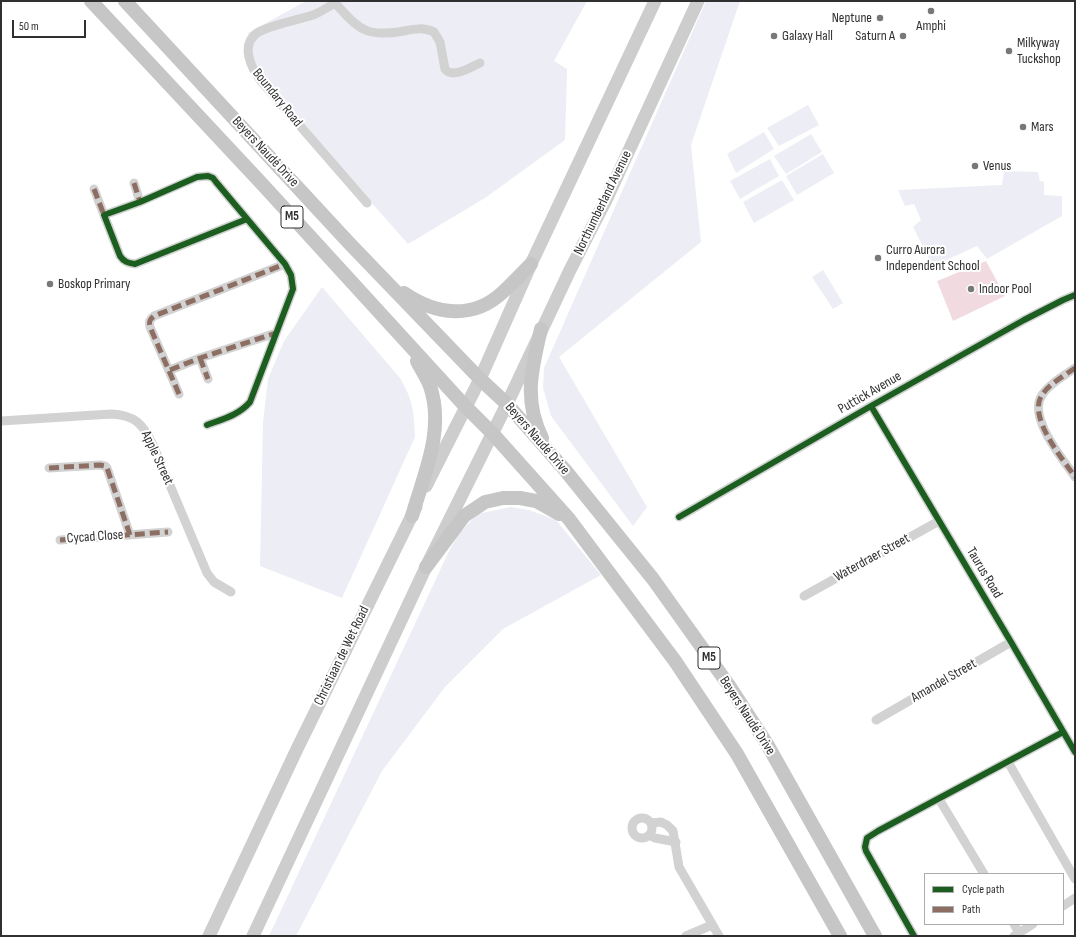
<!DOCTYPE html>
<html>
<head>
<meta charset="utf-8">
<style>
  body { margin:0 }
  #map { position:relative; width:1076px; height:937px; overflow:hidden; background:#fff; font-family:"Sofia Sans Condensed",sans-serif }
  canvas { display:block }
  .frame { position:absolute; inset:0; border:2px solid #303030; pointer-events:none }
  .legend { position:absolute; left:924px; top:873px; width:140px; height:52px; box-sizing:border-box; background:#fff; border:1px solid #acacac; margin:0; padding:5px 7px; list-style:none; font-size:12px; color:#303030 }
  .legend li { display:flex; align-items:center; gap:8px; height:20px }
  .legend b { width:20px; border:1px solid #acacac }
  .scale { position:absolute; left:12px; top:20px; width:74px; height:18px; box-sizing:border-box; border:2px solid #303030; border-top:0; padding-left:5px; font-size:12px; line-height:14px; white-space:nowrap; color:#303030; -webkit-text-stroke:3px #fff; paint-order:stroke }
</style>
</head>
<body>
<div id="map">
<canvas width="1076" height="937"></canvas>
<div class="frame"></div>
<ul class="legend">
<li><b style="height:5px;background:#1b5e20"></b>Cycle path</li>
<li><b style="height:5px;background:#8d6e63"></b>Path</li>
</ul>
<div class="scale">50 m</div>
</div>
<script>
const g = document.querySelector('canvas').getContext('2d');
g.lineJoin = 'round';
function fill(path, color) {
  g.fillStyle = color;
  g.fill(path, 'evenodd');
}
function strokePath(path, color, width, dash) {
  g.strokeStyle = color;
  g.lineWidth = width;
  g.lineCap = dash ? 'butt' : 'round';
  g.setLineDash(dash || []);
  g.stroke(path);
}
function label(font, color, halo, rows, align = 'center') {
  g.font = font + ' "Sofia Sans Condensed",sans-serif';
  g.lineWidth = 4;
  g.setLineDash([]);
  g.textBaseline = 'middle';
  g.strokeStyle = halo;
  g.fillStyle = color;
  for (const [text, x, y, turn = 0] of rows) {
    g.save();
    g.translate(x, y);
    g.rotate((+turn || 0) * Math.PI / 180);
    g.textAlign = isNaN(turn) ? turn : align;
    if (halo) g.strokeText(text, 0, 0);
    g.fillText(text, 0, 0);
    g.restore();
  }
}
const green = new Path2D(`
  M 306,1 L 587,1 L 554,61 L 567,69 L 565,140 L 485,198 L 408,244 L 256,72 L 248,33 Z
  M 706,1 L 740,1 L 691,145 L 701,242 L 559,357 L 647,507 L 633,526 L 551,416 L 543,388 L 544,368 Z
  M 808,105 L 819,125 L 779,146 L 767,128 Z
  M 764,132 L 774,149 L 736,173 L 727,154 Z
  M 811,134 L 822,152 L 786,174 L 774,156 Z
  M 823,154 L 834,173 L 797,195 L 786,176 Z
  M 770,159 L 779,176 L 740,199 L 730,181 Z
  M 1004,171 L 1038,172 L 1040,181 L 1044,182 L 1044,195 L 1062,196 L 1062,216 L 987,259 L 977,246 L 933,266 L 913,227 L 921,220 L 914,204 L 905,206 L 898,190 L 1002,185 Z
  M 782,180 L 794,200 L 754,223 L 743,202 Z
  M 823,270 L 843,303 L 833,309 L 812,277 Z
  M 322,287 L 400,378 C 413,400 414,412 415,437 L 342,598 L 260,566 L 263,422 L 268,379 L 284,341 Z
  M 511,507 L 529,510 L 556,520 L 601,575 L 503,629 L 445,687 L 382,771 L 296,936 L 269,936 L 449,551 L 459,534 L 477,514 Z`);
const water = new Path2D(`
  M 986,261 L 1005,296 L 953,321 L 937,281 Z`);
const street = new Path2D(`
  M 334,1 L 335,3 C 328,7 321,12 313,15 C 298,20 269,25 257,33 C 240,45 251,68 261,81 L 367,203
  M 335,3 C 359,29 365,38 404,31 C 414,29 424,27 434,32 L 440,42 L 445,69 C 453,79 471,67 480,63
  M 134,183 L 140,202
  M 94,189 L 104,215
  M 200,358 L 208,379
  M 1075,368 C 1064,376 1049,384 1042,395 C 1027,417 1063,459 1075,477
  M 170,370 L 200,358 L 276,333
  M 179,394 L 150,327 C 149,322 149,320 154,316 L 285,264
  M 871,406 L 1011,642 L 1075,752
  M 1,421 L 111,414 C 135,415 143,424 153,445 L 207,573 L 214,582 L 231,592
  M 207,425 C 223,419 239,415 250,402 L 293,289 L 291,275 L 285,264 L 216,182 L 213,178 L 208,176 L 197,177 L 140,202 L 104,215 L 120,256 C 124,262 128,263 135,264 L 247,219
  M 49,468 L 100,465 L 105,466 L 107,468 L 130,535
  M 679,517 L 871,406 L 1024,320 L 1063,300 L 1075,295
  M 60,540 L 168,532
  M 804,596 L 939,521
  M 876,720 L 1011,642
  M 1008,762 L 1075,879
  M 939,799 L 984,874
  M632 828a10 10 0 1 1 20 0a10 10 0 1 1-20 0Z
  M 651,823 L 661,822 L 667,825 L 673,831 L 679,867 L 719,936
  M 649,835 L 655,838 L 676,842
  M 1063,906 L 1075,898
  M 1014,924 L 1019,933
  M 686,936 L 712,925
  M 914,936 L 866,851 L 865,847 L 867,838 L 878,831 L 1063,732
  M 1014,936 L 1033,924`);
const secondary = new Path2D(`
  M 426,486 L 480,379 L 531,264 L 655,1
  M 209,936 L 297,749 L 416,507
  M 253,936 L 426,567 L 507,404 L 570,270 L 607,198 L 698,1`);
const primary = new Path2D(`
  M 91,1 L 263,185 L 465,406 L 493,434 L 569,519 L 675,661 L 737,754 L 840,936
  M 125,1 L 350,244 L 480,379 L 507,404 L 565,470 L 653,579 L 730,687 L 767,744 L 875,936
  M 404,293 C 436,315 473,320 503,292 C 513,283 522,273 531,264
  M 541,329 C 532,368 523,399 542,438
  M 412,516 C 424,474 445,430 430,386 C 427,378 421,369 417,361
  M 426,567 L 464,516 L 485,502 L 503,498 L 520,498 L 536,501 L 559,514`);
const quiet = new Path2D(`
  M 134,183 L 140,202
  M 94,189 L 104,215
  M 200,358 L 208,379
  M 1075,368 C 1064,376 1049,384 1042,395 C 1027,417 1063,459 1075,477
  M 170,370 L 200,358 L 276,333
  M 179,394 L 150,327 C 149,322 149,320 154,316 L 285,264
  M 49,468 L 100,465 L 105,466 L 107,468 L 130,535
  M 60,540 L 168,532`);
const cycleway = new Path2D(`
  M 871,406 L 1011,642 L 1075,752
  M 207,425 C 223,419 239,415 250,402 L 293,289 L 291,275 L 285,264 L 216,182 L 213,178 L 208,176 L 197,177 L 140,202 L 104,215 L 120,256 C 124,262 128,263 135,264 L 247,219
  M 679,517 L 871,406 L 1024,320 L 1063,300 L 1075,295
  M 914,936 L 866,851 L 865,847 L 867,838 L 878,831 L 1063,732`);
const markers = [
  [931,11,4,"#787878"],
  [880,18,4,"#787878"],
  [774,36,4,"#787878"],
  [903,36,4,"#787878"],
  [1009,51,4,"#787878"],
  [1023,127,4,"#787878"],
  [975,166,4,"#787878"],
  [878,258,4,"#787878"],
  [50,284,4,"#787878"],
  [971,289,4,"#787878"]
];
const shields = [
  [292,217,22],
  [709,658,22]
];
const shieldNames = [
  ["M5",292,217],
  ["M5",709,658]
];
const poiNames = [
  ["Neptune",872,18,"right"],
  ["Amphi",931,26,"center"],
  ["Galaxy Hall",782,36],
  ["Saturn A",895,36,"right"],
  ["Milkyway",1017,43],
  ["Tuckshop",1017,59],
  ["Mars",1031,127],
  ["Venus",983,166],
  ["Curro Aurora",886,250],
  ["Independent School",886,266],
  ["Boskop Primary",58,284],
  ["Indoor Pool",979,289]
];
const streetNames = [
  ["Boundary Road",277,98,51],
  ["Beyers Naudé Drive",265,152,47],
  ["Northumberland Avenue",603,203,-64],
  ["Puttick Avenue",870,393,-30],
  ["Beyers Naudé Drive",537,439,49],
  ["Apple Street",157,458,65],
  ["Cycad Close",95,537,-4],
  ["Waterdraer Street",872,558,-29],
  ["Taurus Road",984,573,59],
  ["Christiaan de Wet Road",342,656,-64],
  ["Amandel Street",944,681,-30],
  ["Beyers Naudé Drive",747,716,57]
];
fill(green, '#edeef5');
fill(water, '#f1dbe0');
strokePath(street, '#d2d2d2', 9);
strokePath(secondary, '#cdcdcd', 13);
strokePath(primary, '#c6c6c6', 14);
strokePath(quiet, '#8d6e63', 5, [10, 5]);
strokePath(cycleway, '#1b5e20', 6);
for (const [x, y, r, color] of markers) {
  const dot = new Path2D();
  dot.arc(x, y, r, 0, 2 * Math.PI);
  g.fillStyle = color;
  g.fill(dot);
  strokePath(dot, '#fff', 1.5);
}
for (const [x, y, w] of shields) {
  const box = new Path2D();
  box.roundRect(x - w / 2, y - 11, w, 22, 3);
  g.fillStyle = '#fff';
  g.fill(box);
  strokePath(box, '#303030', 1);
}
label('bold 13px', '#303030', null, shieldNames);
label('14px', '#303030', '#fff', poiNames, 'left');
label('14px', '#303030', '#fff', streetNames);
</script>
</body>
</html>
